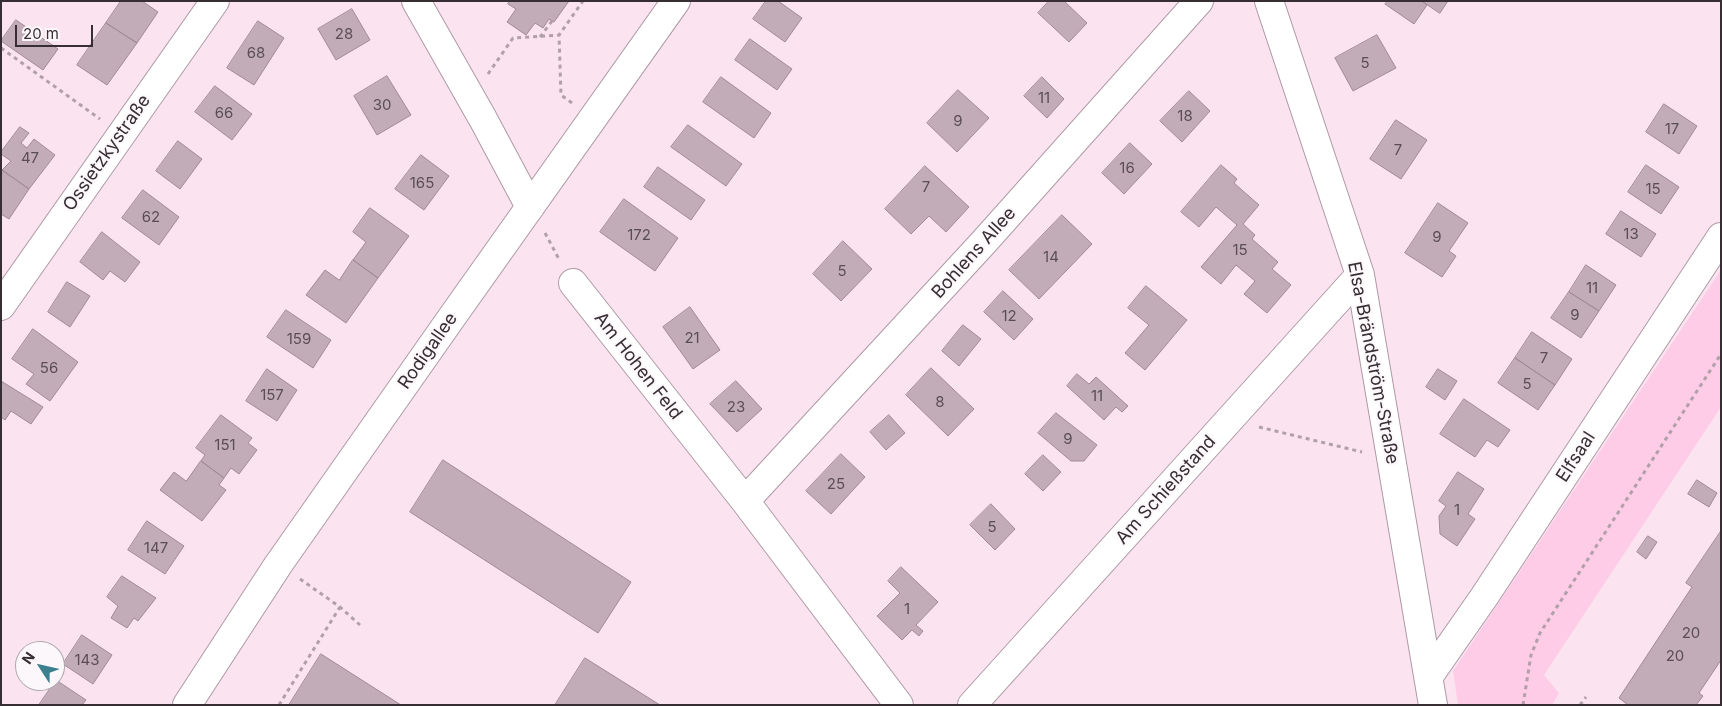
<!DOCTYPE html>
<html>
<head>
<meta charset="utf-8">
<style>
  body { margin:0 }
  #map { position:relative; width:1722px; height:706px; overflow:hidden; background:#fbe4f0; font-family:Inter,sans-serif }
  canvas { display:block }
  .frame { position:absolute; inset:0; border:2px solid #372e33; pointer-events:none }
  .north { position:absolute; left:15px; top:641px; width:50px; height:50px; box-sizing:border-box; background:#fcf7fa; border:1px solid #ada7aa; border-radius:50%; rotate:305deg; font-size:14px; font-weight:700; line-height:20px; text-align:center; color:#372e33 }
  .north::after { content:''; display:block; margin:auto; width:18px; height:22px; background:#3c808f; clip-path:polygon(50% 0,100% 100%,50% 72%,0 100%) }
  .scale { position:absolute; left:15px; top:25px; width:78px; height:22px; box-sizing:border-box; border:2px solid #372e33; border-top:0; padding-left:6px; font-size:15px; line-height:18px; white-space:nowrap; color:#372e33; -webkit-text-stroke:4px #fcf7fa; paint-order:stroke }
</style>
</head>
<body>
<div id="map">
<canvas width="1722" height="706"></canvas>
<div class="frame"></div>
<div class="north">N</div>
<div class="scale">20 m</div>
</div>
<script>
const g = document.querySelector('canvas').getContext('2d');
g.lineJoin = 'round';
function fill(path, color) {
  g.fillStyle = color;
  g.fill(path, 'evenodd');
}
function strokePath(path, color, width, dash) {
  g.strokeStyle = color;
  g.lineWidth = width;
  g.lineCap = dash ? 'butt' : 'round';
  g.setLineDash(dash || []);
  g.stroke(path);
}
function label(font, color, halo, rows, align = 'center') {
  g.font = font + ' Inter,sans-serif';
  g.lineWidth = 4;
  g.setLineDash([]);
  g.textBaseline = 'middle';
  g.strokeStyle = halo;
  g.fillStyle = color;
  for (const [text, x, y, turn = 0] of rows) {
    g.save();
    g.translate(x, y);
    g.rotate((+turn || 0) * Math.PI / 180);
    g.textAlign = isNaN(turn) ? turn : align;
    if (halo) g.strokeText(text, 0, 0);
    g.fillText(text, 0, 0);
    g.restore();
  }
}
const green = new Path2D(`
  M 1721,270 L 1721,407 L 1544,675 L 1559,693 L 1552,705 L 1458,705 L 1453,671 Z`);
const building = new Path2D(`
  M 121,1 L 142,1 L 158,12 L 137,43 L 106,23 Z
  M 510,1 L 569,1 L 554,22 L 549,19 L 543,28 L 535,23 L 526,35 L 507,22 L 516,9 L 508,4 Z
  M 766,1 L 778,1 L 802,18 L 785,42 L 753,19 Z
  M 1049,1 L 1064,1 L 1087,23 L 1069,42 L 1038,13 Z
  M 1388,1 L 1422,1 L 1427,5 L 1414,24 L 1385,4 Z
  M 1422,1 L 1448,1 L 1440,13 Z
  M 352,9 L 370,40 L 336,60 L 318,29 Z
  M 16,20 L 58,49 L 43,70 L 1,41 Z
  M 258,21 L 284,38 L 254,85 L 227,68 Z
  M 106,23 L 137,43 L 107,85 L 77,65 Z
  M 1377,35 L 1396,68 L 1353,91 L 1335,58 Z
  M 750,39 L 792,69 L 777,90 L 735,60 Z
  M 387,76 L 411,115 L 377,135 L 354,96 Z
  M 721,77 L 771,113 L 754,138 L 703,102 Z
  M 1042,77 L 1064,99 L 1047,118 L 1024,96 Z
  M 215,86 L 252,114 L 232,140 L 195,112 Z
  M 958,90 L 989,118 L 957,152 L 927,123 Z
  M 1189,91 L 1210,111 L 1182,142 L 1160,121 Z
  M 1664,104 L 1697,126 L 1679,154 L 1646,132 Z
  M 1396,120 L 1427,140 L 1401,179 L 1370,159 Z
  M 688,125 L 742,164 L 726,186 L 671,147 Z
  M 20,127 L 29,133 L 21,143 L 27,148 L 34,139 L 55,155 L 29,189 L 2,170 L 11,161 L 1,154 L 1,152 Z
  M 178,141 L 202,159 L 180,189 L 156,171 Z
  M 1130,143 L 1152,164 L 1124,194 L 1102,173 Z
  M 421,155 L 449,176 L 424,210 L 395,189 Z
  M 1221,165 L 1237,179 L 1234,183 L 1259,205 L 1243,224 L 1255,235 L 1252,239 L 1278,262 L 1272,269 L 1291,285 L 1267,313 L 1244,294 L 1255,281 L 1236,265 L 1221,284 L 1201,267 L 1237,225 L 1216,207 L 1199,227 L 1181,212 Z
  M 1646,165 L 1679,187 L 1661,214 L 1628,192 Z
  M 925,166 L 969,207 L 946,232 L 929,216 L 911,234 L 885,209 Z
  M 658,167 L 705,200 L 691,220 L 644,187 Z
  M 2,170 L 29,189 L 9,219 L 1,214 Z
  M 143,190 L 179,217 L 159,245 L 122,218 Z
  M 624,199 L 678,238 L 655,271 L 600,232 Z
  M 1438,203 L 1468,223 L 1449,251 L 1456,256 L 1442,277 L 1405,253 Z
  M 370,208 L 409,236 L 378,278 L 353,260 L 366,242 L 353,232 Z
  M 1621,211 L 1656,234 L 1641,257 L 1606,234 Z
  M 1062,215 L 1092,244 L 1039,299 L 1009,270 Z
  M 102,232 L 140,262 L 125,282 L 110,271 L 103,280 L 80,262 Z
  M 843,241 L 872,269 L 841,301 L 813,274 Z
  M 353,260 L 378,278 L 346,323 L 306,295 L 325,270 L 339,280 Z
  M 1586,265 L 1616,285 L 1599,311 L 1569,292 Z
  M 67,282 L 90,296 L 70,327 L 48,312 Z
  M 1146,286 L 1187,320 L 1145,370 L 1125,353 L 1149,325 L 1128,308 Z
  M 1003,291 L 1033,319 L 1014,340 L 984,312 Z
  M 1569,292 L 1599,311 L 1581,338 L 1551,318 Z
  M 690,307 L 720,350 L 693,369 L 663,327 Z
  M 286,310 L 331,340 L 313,368 L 267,337 Z
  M 963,325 L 981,339 L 959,366 L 942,351 Z
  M 33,329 L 78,362 L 50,401 L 26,384 L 34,374 L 12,359 Z
  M 1532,332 L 1572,359 L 1555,385 L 1515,358 Z
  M 1515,358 L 1555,385 L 1538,410 L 1498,383 Z
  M 931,368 L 974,409 L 948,436 L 906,395 Z
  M 267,369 L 297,390 L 277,421 L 246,401 Z
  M 1438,369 L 1457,381 L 1445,400 L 1426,387 Z
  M 1077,374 L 1089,384 L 1096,377 L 1128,406 L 1122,412 L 1116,407 L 1104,420 L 1067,386 Z
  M 1,381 L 43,407 L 31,424 L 11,411 L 5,420 L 1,417 Z
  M 736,381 L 762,409 L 737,432 L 710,404 Z
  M 1464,399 L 1510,430 L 1498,447 L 1487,440 L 1475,457 L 1440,434 Z
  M 1056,413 L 1097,445 L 1084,461 L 1071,461 L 1038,433 Z
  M 221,415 L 252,438 L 248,443 L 257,450 L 239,474 L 231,468 L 224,478 L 201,461 L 205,455 L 196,448 Z
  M 889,415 L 905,433 L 886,450 L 870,432 Z
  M 841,454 L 865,477 L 831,514 L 806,491 Z
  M 1043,455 L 1061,472 L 1043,491 L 1025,474 Z
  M 443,460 L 631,582 L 598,633 L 410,512 Z
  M 201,461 L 224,478 L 219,485 L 226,490 L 202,521 L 160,490 L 174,472 L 186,481 Z
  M 1458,472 L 1484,489 L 1468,514 L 1475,519 L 1457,546 L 1440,534 L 1439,516 L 1446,506 L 1439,501 Z
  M 1697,480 L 1717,493 L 1709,507 L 1688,494 Z
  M 991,504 L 1015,529 L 995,550 L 970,525 Z
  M 147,521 L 184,546 L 165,574 L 128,550 Z
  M 1721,531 L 1721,660 L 1699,693 L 1703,696 L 1696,705 L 1628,705 L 1619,698 L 1692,587 L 1686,583 Z
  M 1648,536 L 1657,542 L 1646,559 L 1637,552 Z
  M 901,567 L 938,602 L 916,625 L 923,631 L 919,636 L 912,630 L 902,640 L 877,616 L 900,593 L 888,581 Z
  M 122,576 L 156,598 L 138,621 L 134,618 L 127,628 L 111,618 L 118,606 L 107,597 Z
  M 82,635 L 112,655 L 93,684 L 63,664 Z
  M 321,654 L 401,705 L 289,705 Z
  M 585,658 L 660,705 L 555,705 Z
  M 56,680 L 86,700 L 82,705 L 39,705 Z`);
const path = new Path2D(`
  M 540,37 L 552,21
  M 1,48 L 100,119
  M 488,74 L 513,38 L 559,35
  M 572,103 L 561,95 L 559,35 L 583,1
  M 545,233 L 560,261
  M 1259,427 L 1362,452
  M 300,579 L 340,607 L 360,625
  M 279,705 L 340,607
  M 1523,705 L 1531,655 L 1540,633 L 1721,354
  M 1580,705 L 1586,697`);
const street = new Path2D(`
  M 416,1 L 483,119 L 530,207
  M 1269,1 L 1360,275 L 1433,705
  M 573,283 L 745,501 L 899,705
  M 1,306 L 215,1
  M 745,501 L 983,243 L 1199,1
  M 1429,676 L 1484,597 L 1721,237
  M 972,705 L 1360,275`);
const secondary = new Path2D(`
  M 187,705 L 278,565 L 452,317 L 676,1`);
const numberNames = [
  ["28",344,34],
  ["68",256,53],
  ["5",1365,63],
  ["11",1044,98],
  ["30",382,105],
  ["66",224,113],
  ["18",1185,116],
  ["9",958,121],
  ["17",1672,129],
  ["7",1398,150],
  ["47",30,158],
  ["16",1127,168],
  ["165",422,183],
  ["7",926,187],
  ["15",1653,189],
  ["62",151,217],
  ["13",1631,234],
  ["172",639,235],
  ["9",1437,237],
  ["15",1240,250],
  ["14",1051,257],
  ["5",842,271],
  ["11",1592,288],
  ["9",1575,315],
  ["12",1009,316],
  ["21",692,338],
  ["159",299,339],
  ["7",1544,358],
  ["56",49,368],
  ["5",1527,384],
  ["157",272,395],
  ["11",1097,396],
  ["8",940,402],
  ["23",736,407],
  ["9",1068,439],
  ["151",225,445],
  ["25",836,484],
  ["1",1457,510],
  ["5",992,527],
  ["147",156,548],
  ["1",907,609],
  ["20",1691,633],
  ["20",1675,656],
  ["143",87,660]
];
const streetNames = [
  ["Ossietzkystraße",107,153,-55],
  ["Bohlens Allee",974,253,-48],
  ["Rodigallee",428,351,-55],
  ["Elsa-Brändström-Straße",1373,363,79],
  ["Am Hohen Feld",638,366,52],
  ["Elfsaal",1576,457,-57],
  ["Am Schießstand",1166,490,-48]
];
fill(green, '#fecce7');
fill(building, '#c2acb8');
strokePath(building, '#9f8a95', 1);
strokePath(street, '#ae99a4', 30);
strokePath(secondary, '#ae99a4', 30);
strokePath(path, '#b1a0a9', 3, [4, 4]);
strokePath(street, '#fff', 28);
strokePath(secondary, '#fff', 28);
label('15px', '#5a4e54', null, numberNames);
label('18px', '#372e33', '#fcf7fa', streetNames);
</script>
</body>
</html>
